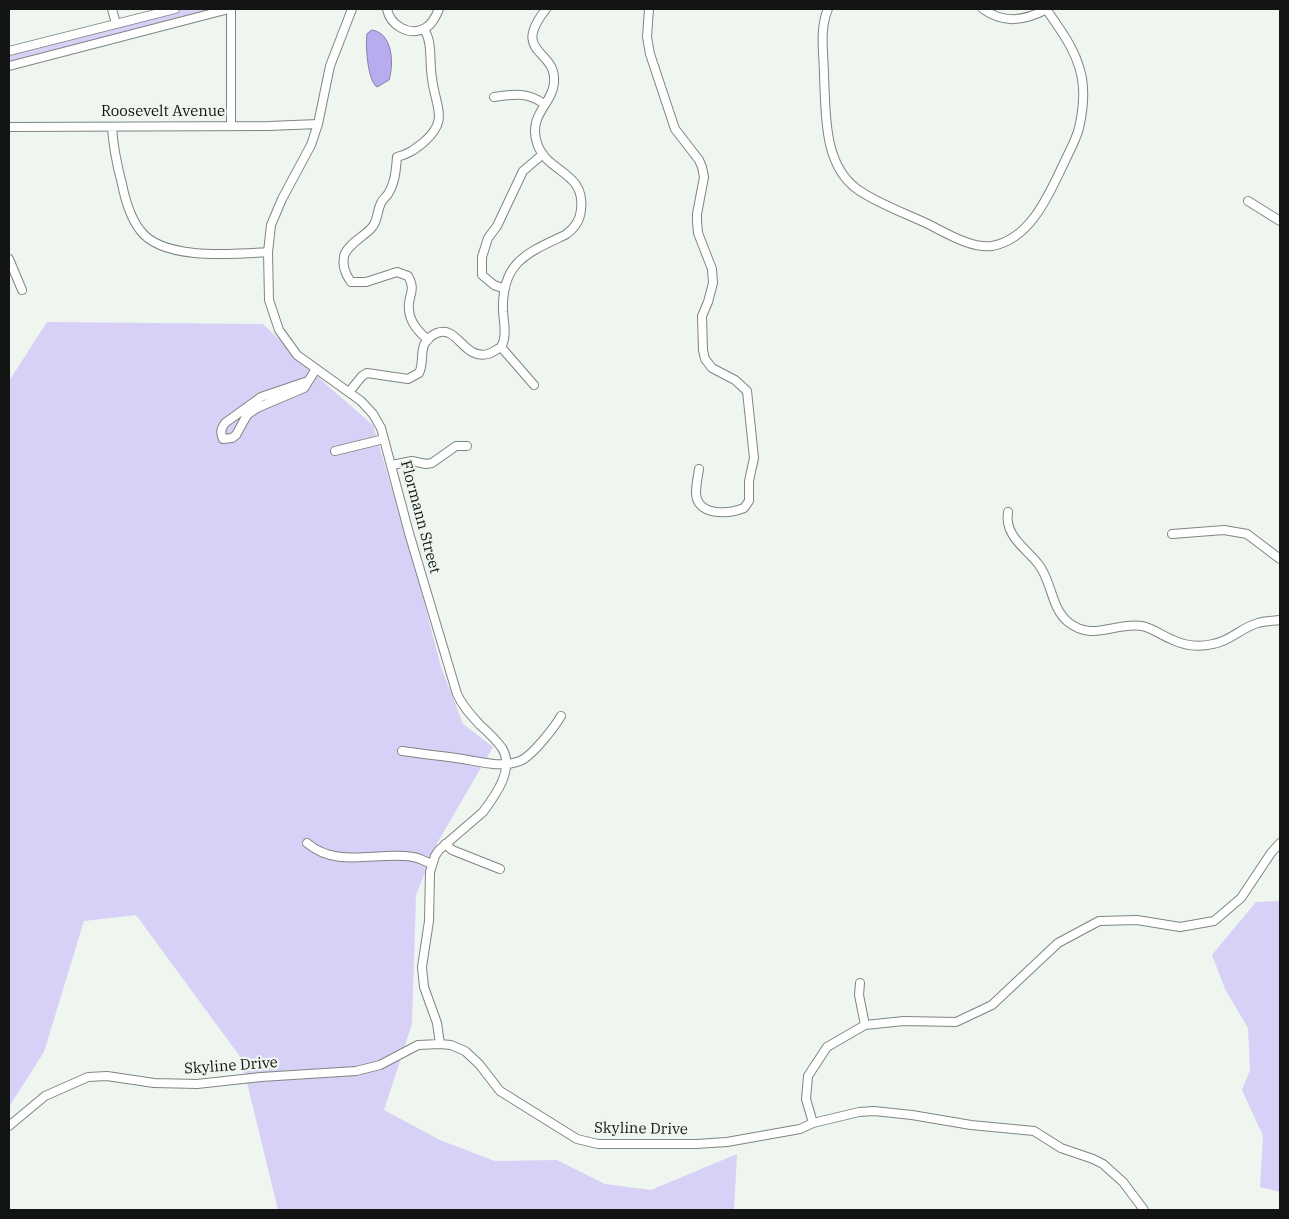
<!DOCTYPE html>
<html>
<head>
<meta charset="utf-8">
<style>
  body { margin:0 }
  #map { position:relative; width:1289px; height:1219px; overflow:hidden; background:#eef6ef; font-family:"IBM Plex Serif",serif }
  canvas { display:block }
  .frame { position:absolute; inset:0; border:10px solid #121513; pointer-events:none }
</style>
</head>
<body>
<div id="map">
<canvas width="1289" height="1219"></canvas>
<div class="frame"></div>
</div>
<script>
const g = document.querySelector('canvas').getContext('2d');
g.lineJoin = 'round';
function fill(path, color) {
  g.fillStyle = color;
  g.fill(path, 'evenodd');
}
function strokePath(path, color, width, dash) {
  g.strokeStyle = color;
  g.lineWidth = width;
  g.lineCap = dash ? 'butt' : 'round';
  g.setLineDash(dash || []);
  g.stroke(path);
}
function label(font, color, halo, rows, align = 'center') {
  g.font = font + ' "IBM Plex Serif",serif';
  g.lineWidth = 4.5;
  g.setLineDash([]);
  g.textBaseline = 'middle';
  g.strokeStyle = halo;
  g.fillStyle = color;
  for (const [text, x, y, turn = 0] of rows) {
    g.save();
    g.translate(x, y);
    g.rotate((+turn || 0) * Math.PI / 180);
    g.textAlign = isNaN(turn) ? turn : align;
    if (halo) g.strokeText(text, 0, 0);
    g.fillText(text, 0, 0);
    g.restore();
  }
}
const green = new Path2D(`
  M 184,9 L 214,9 L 9,62 L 9,54 Z
  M 47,322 L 263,324 L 329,387 L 373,425 L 419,582 L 441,667 L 463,724 L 493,747 L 436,845 L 416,895 L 412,1024 L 384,1110 L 440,1140 L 495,1161 L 557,1160 L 605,1184 L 651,1190 L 737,1154 L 734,1210 L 278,1210 L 241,1058 L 136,915 L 84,921 L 44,1052 L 9,1107 L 9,381 Z
  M 1280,901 L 1280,1192 L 1260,1187 L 1263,1136 L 1242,1090 L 1250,1070 L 1248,1028 L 1225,989 L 1212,955 L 1256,902 Z`);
const water = new Path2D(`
  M 372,30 C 393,33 394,64 389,80 L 377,87 C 368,82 365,45 367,34 Z`);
const minor = new Path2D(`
  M 112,9 L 116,24
  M 231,9 L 231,126
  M 352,9 L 330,66 L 318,124 L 311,145 L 282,199 L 271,225 L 268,252 L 269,300 L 279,330 L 297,355 L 361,401 L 373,414 L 381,428 L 409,533 L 457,694 C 463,707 471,715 480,725 C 488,732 496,740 502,748 C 515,769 495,796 483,812 L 439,850 L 435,856 L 430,872 L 429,921 L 422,967 L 424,987 L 437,1023 L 440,1044
  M 387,9 C 390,25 409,37 425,28 C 432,25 436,16 439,9
  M 649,9 L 647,37 L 650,54 L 675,129 L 699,160 L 702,167 L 704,177 L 697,214 L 697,221 L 698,233 L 712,269 L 713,283 L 708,302 L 702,316 L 703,350 L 705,359 L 712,368 L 735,380 L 747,391 L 754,458 L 749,481 L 749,501 L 744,508 C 729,514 696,517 696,492 C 696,485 698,476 699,469
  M 828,9 C 819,29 824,55 824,76 C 826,113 823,164 857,189 C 878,204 905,213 928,224 C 946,233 972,249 992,246 C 1031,239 1049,194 1064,163 C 1069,152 1076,140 1079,128 C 1082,115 1084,101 1083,87 C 1081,57 1063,33 1046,9
  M 983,9 C 1004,24 1024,21 1047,9
  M 424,29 C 433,43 429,62 432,78 C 435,107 450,119 424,142 C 415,149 409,154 397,157 C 396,170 395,183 388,194 C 386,197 382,200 381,203 C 377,211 378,219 373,226 C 366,236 348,243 344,256 C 342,266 345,274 351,282 L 366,282 L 397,272 L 408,276 C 417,291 407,296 409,310 C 410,323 419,332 428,340
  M 9,51 L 175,9
  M 9,66 L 229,9
  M 494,97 C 514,94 528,92 544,104
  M 9,127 L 269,126 L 318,124
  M 112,127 C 113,146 117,165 122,184 C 125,199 130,217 140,230 C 162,261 234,254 268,252
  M 1248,201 L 1280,221
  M 9,259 L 22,290
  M 505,289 L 494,285 L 482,275 L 482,257 L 488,238 L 497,226 L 523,171 L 543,154
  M 501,347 L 534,385
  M 308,381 L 261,397 L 225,423 C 221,429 220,432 223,439 L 232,438 L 236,435 L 247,415 L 257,408 L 304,388 L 316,369
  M 349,392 L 362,376 L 367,373 L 408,379 L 419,373 C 424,364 420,351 425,343 C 428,338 432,335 437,333 C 458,325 463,360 488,354 C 492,353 497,349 501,347 C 507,337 504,323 503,312 C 501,262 527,253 565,235 C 574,229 580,220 581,210 C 586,171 546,173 537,143 C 528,114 552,105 554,83 C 557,48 510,55 546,9
  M 335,451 L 384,439
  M 392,465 L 412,461 L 426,464 L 432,463 L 456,446 L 467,446
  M 1008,512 C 1004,536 1026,548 1039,565 C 1052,582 1051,608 1068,622 C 1093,642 1114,622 1142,626 C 1153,628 1162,636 1173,640 C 1186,646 1200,647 1213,644 C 1231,641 1242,627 1258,623 C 1264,621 1273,621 1280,620
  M 1172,534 L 1224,530 L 1247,534 L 1280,559
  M 402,751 C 422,754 442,756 463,759 C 481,762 501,768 520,761 C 532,756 554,728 561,716
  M 307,843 C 337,869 378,851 413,857 C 420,858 426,862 432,864
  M 445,844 L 452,850 L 500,869
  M 860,983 L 859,995 L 865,1025
  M 813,1123 L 806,1099 L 808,1076 L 827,1047 L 865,1025 L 904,1021 L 956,1022 L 992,1005 L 1058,943 L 1099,921 L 1137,920 L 1180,927 L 1214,921 L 1241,898 L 1271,853 L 1280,843
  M 9,1126 L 45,1096 L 88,1077 L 107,1076 L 154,1083 L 197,1084 L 261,1077 L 356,1071 L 380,1065 L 418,1045 L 440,1044 L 451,1045 L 465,1051 L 479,1064 L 500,1091 L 577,1139 L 598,1144 L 696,1144 L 727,1142 L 800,1129 L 813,1123 L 859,1112 L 874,1111 L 912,1115 L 971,1125 L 1034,1131 L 1061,1148 L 1093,1159 L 1103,1164 L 1123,1182 L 1144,1210`);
const streetNames = [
  ["Roosevelt Avenue",163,112],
  ["Flormann Street",420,517,75],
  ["Skyline Drive",231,1066,-4],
  ["Skyline Drive",641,1129,1]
];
fill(green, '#d8d1f7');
fill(water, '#b9acee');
strokePath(water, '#877fac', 1);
strokePath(minor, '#7e8680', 10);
strokePath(minor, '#fff', 8);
label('15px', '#121513', '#eef6ef', streetNames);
</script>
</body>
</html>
